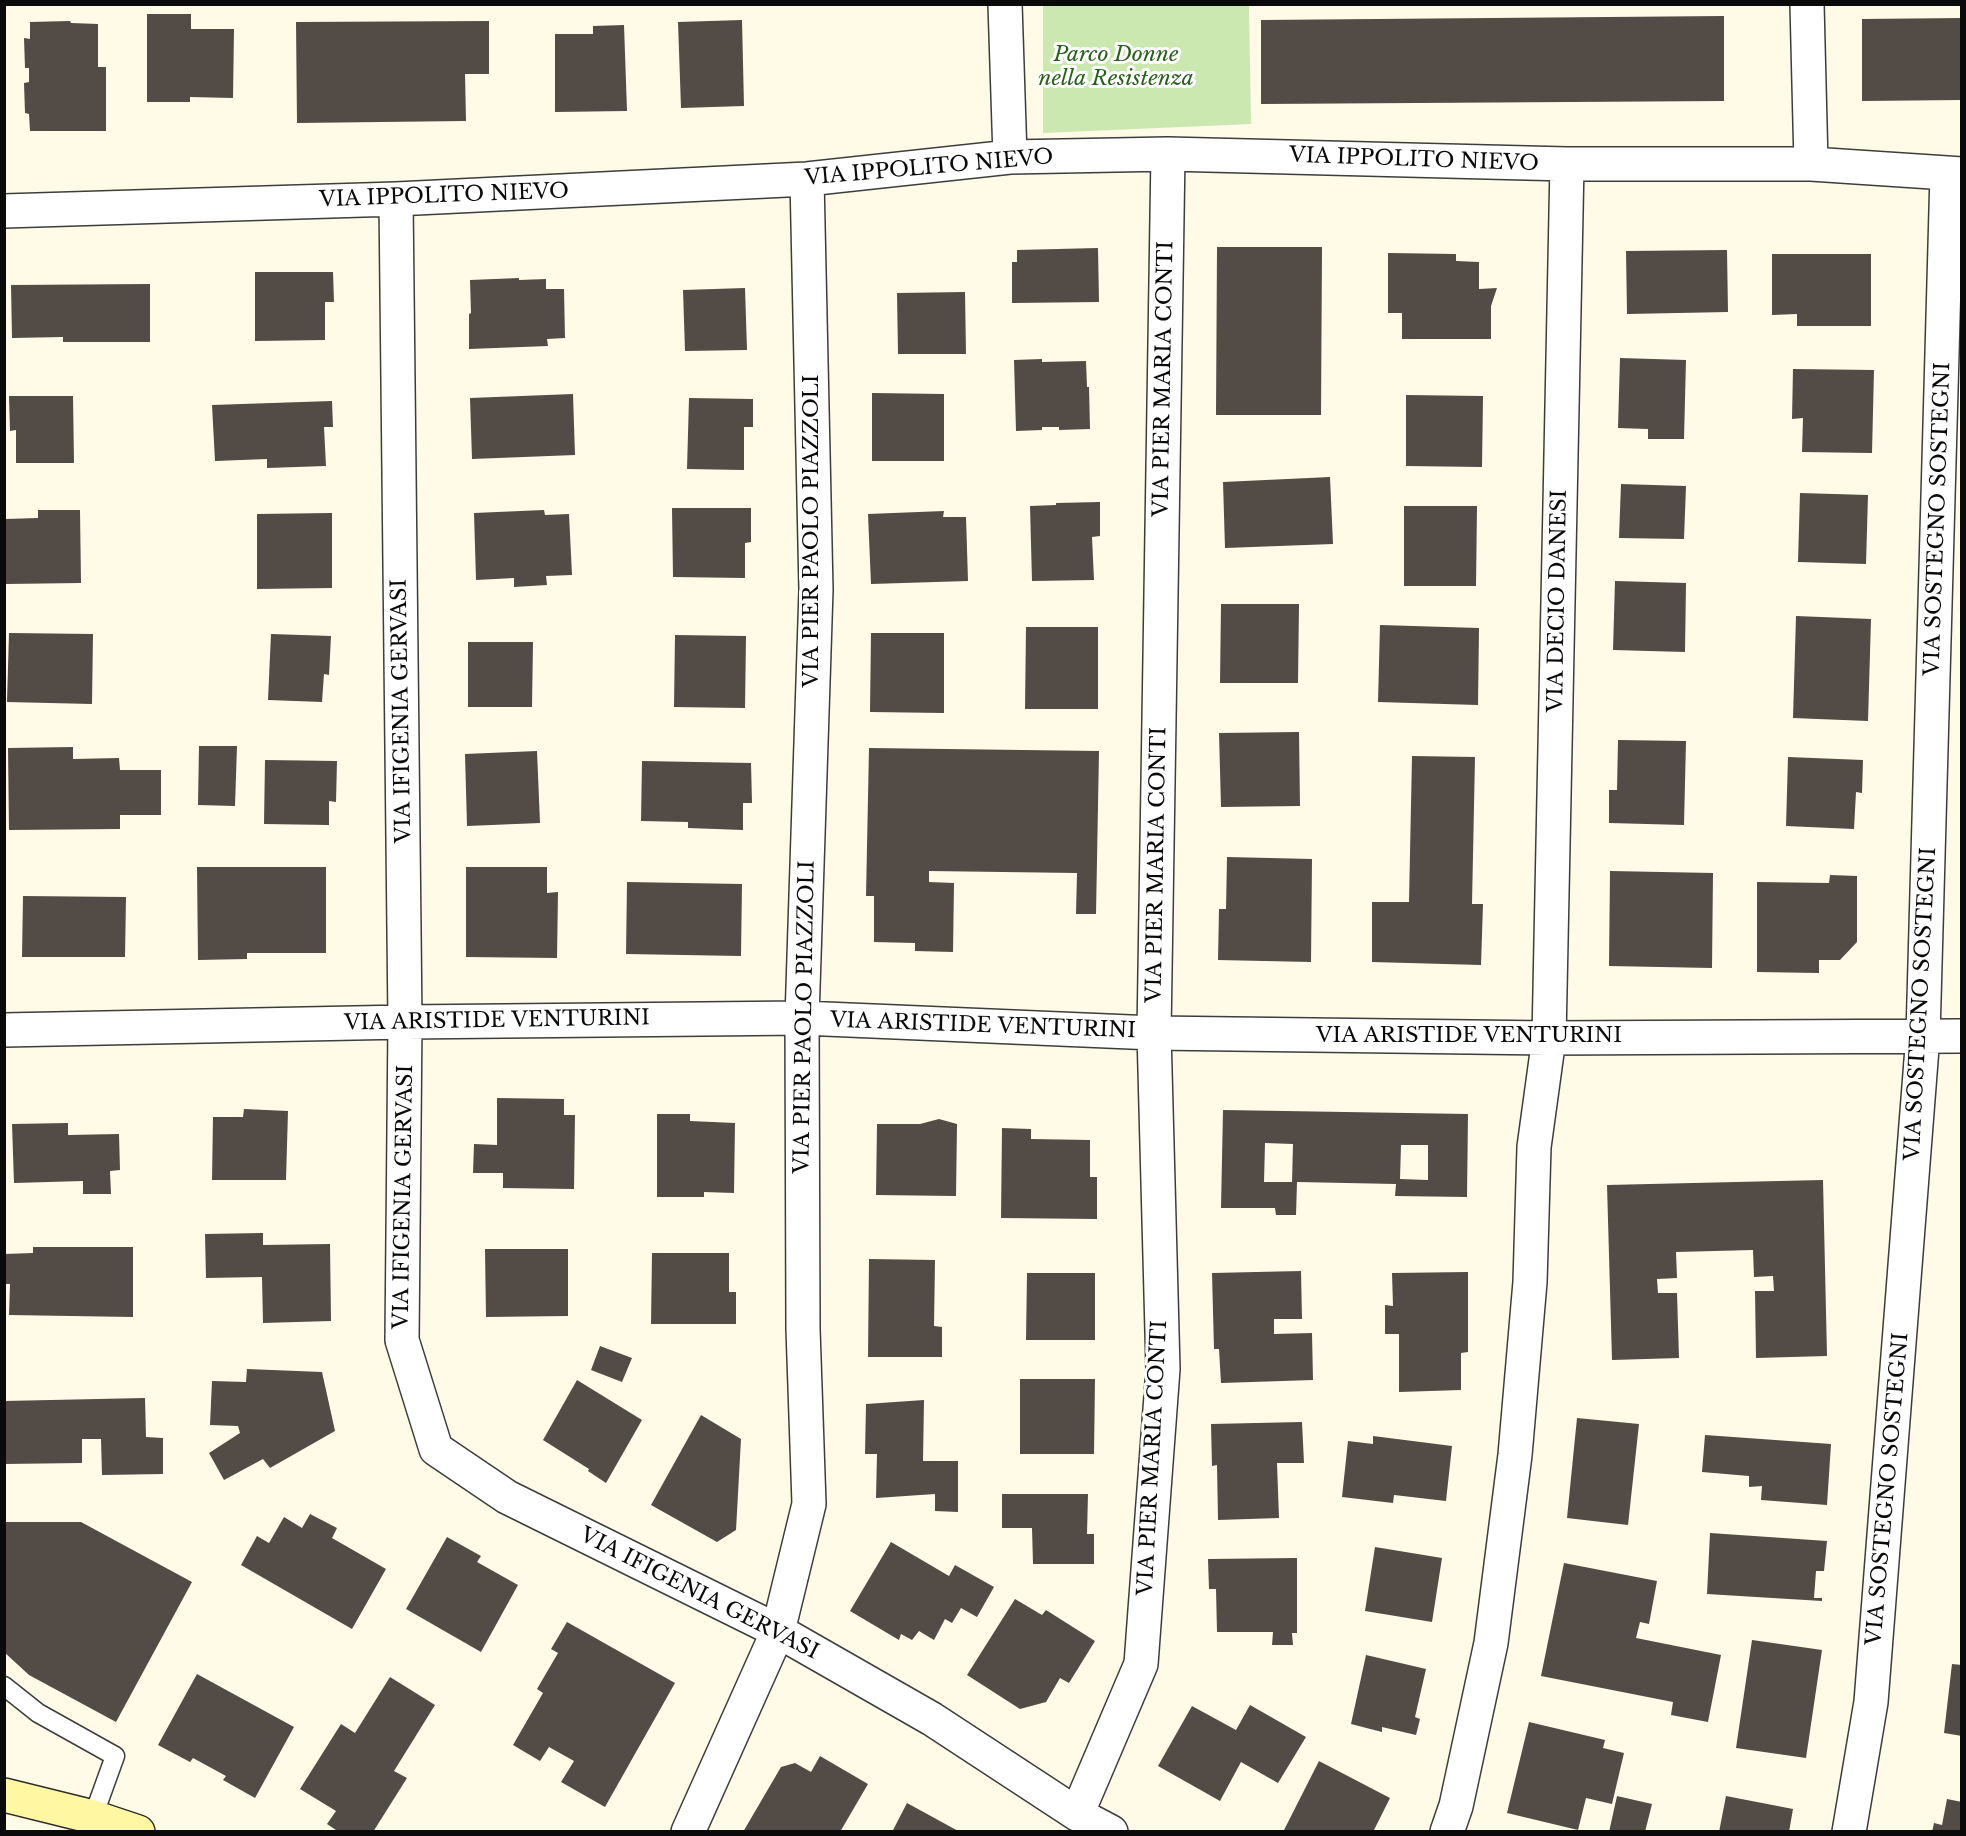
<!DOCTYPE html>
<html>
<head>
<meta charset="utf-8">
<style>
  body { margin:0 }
  #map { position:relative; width:1966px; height:1836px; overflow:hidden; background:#fffbe6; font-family:"Libre Baskerville",serif }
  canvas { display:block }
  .frame { position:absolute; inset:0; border:6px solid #0a0a0a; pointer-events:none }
</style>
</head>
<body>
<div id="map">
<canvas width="1966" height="1836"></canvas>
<div class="frame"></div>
</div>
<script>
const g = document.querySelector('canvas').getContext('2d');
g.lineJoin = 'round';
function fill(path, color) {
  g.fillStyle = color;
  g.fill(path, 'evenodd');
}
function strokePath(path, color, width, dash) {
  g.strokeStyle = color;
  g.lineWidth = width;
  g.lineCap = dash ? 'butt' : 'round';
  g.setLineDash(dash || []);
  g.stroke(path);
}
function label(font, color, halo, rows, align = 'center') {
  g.font = font + ' "Libre Baskerville",serif';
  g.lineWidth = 6;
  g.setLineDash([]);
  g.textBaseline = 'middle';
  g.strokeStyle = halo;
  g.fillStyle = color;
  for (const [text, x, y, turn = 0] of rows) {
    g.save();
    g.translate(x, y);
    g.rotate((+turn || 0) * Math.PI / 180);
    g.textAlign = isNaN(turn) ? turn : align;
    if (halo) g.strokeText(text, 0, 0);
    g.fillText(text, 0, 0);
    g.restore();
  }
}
const green = new Path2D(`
  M 1043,5 L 1249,5 L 1251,124 L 1043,133 Z`);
const building = new Path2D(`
  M 147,14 L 191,14 L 191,29 L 234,29 L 233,98 L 190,97 L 190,102 L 147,102 Z
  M 1724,16 L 1724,101 L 1261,104 L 1261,20 Z
  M 1962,18 L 1962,100 L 1862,101 L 1862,19 Z
  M 742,20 L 744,106 L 681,108 L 678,22 Z
  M 70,21 L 71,23 L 98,24 L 98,67 L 106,67 L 106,131 L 30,131 L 29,114 L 25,113 L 24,83 L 29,82 L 29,68 L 25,68 L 24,38 L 30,39 L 30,22 Z
  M 489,21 L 489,74 L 465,74 L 466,121 L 297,123 L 296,22 Z
  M 624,25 L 627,111 L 555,112 L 555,34 L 593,34 L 593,26 Z
  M 1217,247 L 1322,247 L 1321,415 L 1216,415 Z
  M 1098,248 L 1099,302 L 1012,303 L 1012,262 L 1017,262 L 1017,250 Z
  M 1727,250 L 1728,312 L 1627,314 L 1626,251 Z
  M 1388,253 L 1456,254 L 1456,261 L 1479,262 L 1479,289 L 1497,288 L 1491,306 L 1491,339 L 1402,339 L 1402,313 L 1388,313 Z
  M 1772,254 L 1871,254 L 1871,326 L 1797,326 L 1797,314 L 1772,315 Z
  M 255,272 L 333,272 L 334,302 L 325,302 L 325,340 L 255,341 Z
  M 519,278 L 519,280 L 546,279 L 546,289 L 564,289 L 565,338 L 547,339 L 548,346 L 469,349 L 469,314 L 471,313 L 470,280 Z
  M 150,284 L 150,342 L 63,342 L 63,337 L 12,338 L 11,285 Z
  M 745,288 L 747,350 L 685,351 L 683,290 Z
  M 965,292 L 966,354 L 898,354 L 897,293 Z
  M 1620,358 L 1686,360 L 1684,439 L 1648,439 L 1648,429 L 1618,428 Z
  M 1042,359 L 1042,362 L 1086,361 L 1087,387 L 1089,387 L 1090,429 L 1059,430 L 1059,427 L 1042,427 L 1042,430 L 1016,431 L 1014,360 Z
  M 1793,369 L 1874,370 L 1872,453 L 1802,452 L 1803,418 L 1792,419 Z
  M 872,393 L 944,394 L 944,461 L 872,461 Z
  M 573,394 L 575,455 L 472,459 L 470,398 Z
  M 1406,395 L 1483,396 L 1482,467 L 1406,466 Z
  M 9,396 L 73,396 L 74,463 L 16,463 L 16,430 L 10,431 Z
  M 689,398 L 753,399 L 753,427 L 744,427 L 744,470 L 687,469 Z
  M 332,401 L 333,427 L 324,427 L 326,466 L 267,468 L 267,459 L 215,461 L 212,405 Z
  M 1330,477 L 1333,544 L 1225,548 L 1223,482 Z
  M 1621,484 L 1686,486 L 1684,539 L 1619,538 Z
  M 1800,493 L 1868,495 L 1866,564 L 1798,562 Z
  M 1100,502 L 1100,536 L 1092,537 L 1094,580 L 1032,581 L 1030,506 L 1056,505 L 1056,503 Z
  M 1404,506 L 1477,506 L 1476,586 L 1404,586 Z
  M 672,508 L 751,508 L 751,542 L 745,543 L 745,578 L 673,577 Z
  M 38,510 L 80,510 L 81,583 L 6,584 L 5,519 L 38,518 Z
  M 544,510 L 545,515 L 569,514 L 572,575 L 546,576 L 547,585 L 514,587 L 514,578 L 476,580 L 474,513 Z
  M 944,511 L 943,517 L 966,517 L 968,581 L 871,584 L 868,514 Z
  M 332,513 L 332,588 L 257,589 L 257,514 Z
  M 1615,581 L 1686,583 L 1685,652 L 1613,650 Z
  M 1221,604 L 1299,604 L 1298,683 L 1220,683 Z
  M 1796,616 L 1871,619 L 1868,721 L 1793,718 Z
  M 1380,625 L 1479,628 L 1478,705 L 1378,702 Z
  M 1026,627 L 1098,627 L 1098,709 L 1025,709 Z
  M 9,633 L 93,634 L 92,704 L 7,702 Z
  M 871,633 L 944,633 L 944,713 L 870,712 Z
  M 271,634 L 331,636 L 329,675 L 324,674 L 322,702 L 268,700 Z
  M 675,635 L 746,636 L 745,708 L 674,707 Z
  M 468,642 L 533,642 L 532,707 L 468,707 Z
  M 1299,732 L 1300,806 L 1221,807 L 1219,733 Z
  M 1618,740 L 1686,741 L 1684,825 L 1609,823 L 1609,790 L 1617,790 Z
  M 199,746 L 237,746 L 235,806 L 198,805 Z
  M 73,747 L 73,759 L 119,758 L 120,770 L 161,770 L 161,815 L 120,815 L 120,829 L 9,830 L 8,748 Z
  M 869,748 L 1099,751 L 1096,914 L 1076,914 L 1077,873 L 929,871 L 929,882 L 954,883 L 953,952 L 915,951 L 915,943 L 874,942 L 874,896 L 866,896 Z
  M 537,751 L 540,823 L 467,826 L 465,754 Z
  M 1412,756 L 1475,757 L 1472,904 L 1483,904 L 1481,965 L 1372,962 L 1372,902 L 1409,902 Z
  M 1788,757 L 1863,760 L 1862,793 L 1856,792 L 1854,829 L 1786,826 Z
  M 265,760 L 337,761 L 336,802 L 329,801 L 329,825 L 264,824 Z
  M 642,761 L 751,763 L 752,803 L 743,803 L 743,830 L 688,828 L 688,822 L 641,821 Z
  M 1227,857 L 1312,859 L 1311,962 L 1218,960 L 1219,909 L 1226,909 Z
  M 197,867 L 326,867 L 326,953 L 247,953 L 247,959 L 198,960 Z
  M 466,867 L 547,867 L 547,893 L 558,892 L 557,958 L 466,957 Z
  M 1610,871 L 1713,873 L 1712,968 L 1609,966 Z
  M 1830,875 L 1857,876 L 1857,942 L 1840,960 L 1819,960 L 1819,973 L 1757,972 L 1757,882 L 1829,883 Z
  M 627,882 L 742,884 L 741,956 L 626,954 Z
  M 23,896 L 126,897 L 125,957 L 22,957 Z
  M 497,1098 L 564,1099 L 564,1115 L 575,1115 L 574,1189 L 503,1188 L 503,1173 L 473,1173 L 474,1144 L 497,1145 Z
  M 244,1109 L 288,1111 L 286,1180 L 212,1180 L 213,1117 L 243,1117 Z
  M 1223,1110 L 1468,1114 L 1467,1197 L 1395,1196 L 1396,1184 L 1297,1182 L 1296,1215 L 1276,1215 L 1275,1208 L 1221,1208 ZM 1265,1143 L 1293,1144 L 1292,1182 L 1264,1182 ZM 1401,1145 L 1428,1145 L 1428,1180 L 1400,1179 Z
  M 657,1114 L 690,1114 L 690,1121 L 735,1123 L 734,1193 L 704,1192 L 704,1197 L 657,1197 Z
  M 939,1119 L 957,1124 L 956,1196 L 876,1195 L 877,1124 L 920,1124 Z
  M 68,1123 L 68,1135 L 119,1134 L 120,1170 L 110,1171 L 111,1194 L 83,1194 L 83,1181 L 14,1183 L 12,1124 Z
  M 1002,1128 L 1031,1129 L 1031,1139 L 1090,1140 L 1090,1177 L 1097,1177 L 1097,1219 L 1001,1218 Z
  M 1823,1180 L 1827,1356 L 1756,1358 L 1755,1291 L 1774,1291 L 1773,1276 L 1754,1277 L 1753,1250 L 1676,1252 L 1677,1278 L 1657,1279 L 1658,1293 L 1677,1293 L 1679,1358 L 1612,1360 L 1607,1185 Z
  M 263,1233 L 263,1245 L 330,1244 L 331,1321 L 263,1323 L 262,1277 L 206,1278 L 205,1234 Z
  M 33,1247 L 133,1247 L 133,1317 L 9,1315 L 10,1284 L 4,1284 L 4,1254 L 33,1253 Z
  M 485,1249 L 568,1249 L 568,1316 L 486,1317 Z
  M 652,1253 L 729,1253 L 729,1292 L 736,1292 L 736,1324 L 651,1324 Z
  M 869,1259 L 935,1260 L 934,1326 L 942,1327 L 942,1357 L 868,1357 Z
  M 1301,1271 L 1302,1319 L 1274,1319 L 1274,1334 L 1312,1333 L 1313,1380 L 1221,1383 L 1219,1349 L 1214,1349 L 1212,1273 Z
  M 1468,1272 L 1468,1352 L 1461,1353 L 1461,1390 L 1399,1392 L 1399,1334 L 1385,1334 L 1385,1305 L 1393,1306 L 1392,1273 Z
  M 1027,1273 L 1095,1273 L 1095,1340 L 1026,1340 Z
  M 600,1346 L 632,1358 L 622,1382 L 591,1370 Z
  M 247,1369 L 322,1372 L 335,1431 L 270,1468 L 263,1459 L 224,1480 L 209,1453 L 240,1433 L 238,1426 L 210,1425 L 212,1381 L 246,1382 Z
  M 1020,1379 L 1095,1379 L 1094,1454 L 1020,1454 Z
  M 577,1380 L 642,1420 L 606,1483 L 588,1471 L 589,1469 L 543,1440 Z
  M 145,1398 L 146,1437 L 163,1438 L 163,1474 L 102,1475 L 101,1439 L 82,1439 L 82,1463 L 4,1464 L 4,1401 Z
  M 924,1400 L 923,1461 L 958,1461 L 958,1512 L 935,1511 L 935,1494 L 876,1498 L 877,1454 L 865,1454 L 866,1404 Z
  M 701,1415 L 741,1439 L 736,1530 L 717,1542 L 651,1505 Z
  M 1577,1418 L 1639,1424 L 1628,1525 L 1567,1518 Z
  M 1302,1422 L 1304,1463 L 1277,1463 L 1279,1518 L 1218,1520 L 1217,1465 L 1212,1466 L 1211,1424 Z
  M 1705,1435 L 1831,1444 L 1827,1505 L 1761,1500 L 1762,1486 L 1749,1487 L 1749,1476 L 1702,1472 Z
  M 1373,1436 L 1452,1446 L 1446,1501 L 1394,1495 L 1393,1503 L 1342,1497 L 1348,1441 L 1373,1444 Z
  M 1002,1494 L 1088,1494 L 1087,1534 L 1094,1534 L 1094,1564 L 1033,1564 L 1032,1528 L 1002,1528 Z
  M 310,1514 L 337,1528 L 332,1538 L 386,1569 L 352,1629 L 241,1565 L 257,1536 L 269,1543 L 284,1517 L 302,1528 Z
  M 4,1522 L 81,1522 L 192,1582 L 116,1722 L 29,1675 L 4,1652 Z
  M 1710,1533 L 1827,1541 L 1824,1571 L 1816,1571 L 1814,1598 L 1822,1598 L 1822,1601 L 1707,1594 Z
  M 447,1537 L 481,1556 L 477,1562 L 518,1585 L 481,1652 L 406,1609 Z
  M 891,1542 L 949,1576 L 955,1565 L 994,1587 L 977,1617 L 961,1608 L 952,1623 L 945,1619 L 934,1640 L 919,1631 L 912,1640 L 901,1634 L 899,1640 L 850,1611 Z
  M 1375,1547 L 1442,1558 L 1432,1622 L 1365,1611 Z
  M 1297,1558 L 1297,1633 L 1292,1633 L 1293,1645 L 1272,1645 L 1273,1632 L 1217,1632 L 1216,1589 L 1209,1589 L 1208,1559 Z
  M 1564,1563 L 1657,1581 L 1649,1624 L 1640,1622 L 1636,1638 L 1721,1655 L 1708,1722 L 1671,1715 L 1673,1702 L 1541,1676 Z
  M 1015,1599 L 1042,1615 L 1046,1610 L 1095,1641 L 1069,1683 L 1060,1678 L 1046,1702 L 1020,1709 L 967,1675 Z
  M 567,1622 L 675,1683 L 605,1807 L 561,1782 L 574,1761 L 549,1747 L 540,1761 L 513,1745 L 543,1693 L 537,1689 L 558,1653 L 551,1649 Z
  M 1752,1640 L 1822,1650 L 1806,1758 L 1736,1748 Z
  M 1366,1655 L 1426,1669 L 1415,1717 L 1420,1719 L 1416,1735 L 1382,1727 L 1382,1732 L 1351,1724 Z
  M 1952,1664 L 1962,1665 L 1962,1736 L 1944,1733 Z
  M 197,1674 L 294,1727 L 255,1798 L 223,1780 L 226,1776 L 193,1758 L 190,1762 L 158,1745 Z
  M 390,1677 L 435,1705 L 394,1771 L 407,1778 L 373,1832 L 339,1832 L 327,1824 L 336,1811 L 300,1789 L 341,1724 L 355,1733 Z
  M 1250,1705 L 1306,1737 L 1278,1783 L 1241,1762 L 1220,1801 L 1158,1766 L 1192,1706 L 1236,1730 Z
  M 1529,1722 L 1605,1740 L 1603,1748 L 1624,1753 L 1612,1804 L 1586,1798 L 1578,1830 L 1507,1813 Z
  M 820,1756 L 868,1784 L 840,1832 L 743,1832 L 781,1767 L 795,1763 L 811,1772 Z
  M 1319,1761 L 1390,1798 L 1373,1832 L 1283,1832 Z
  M 1617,1796 L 1652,1804 L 1645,1832 L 1609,1832 Z
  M 1726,1796 L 1793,1809 L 1789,1832 L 1719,1832 Z
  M 1947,1799 L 1962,1802 L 1962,1832 L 1932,1832 L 1934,1823 L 1942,1825 Z
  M 907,1803 L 960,1832 L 892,1832 Z`);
const service = new Path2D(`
  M 4,1686 L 38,1713 L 115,1756 L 93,1817`);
const minor = new Path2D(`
  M 1005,4 L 1010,157
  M 1807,4 L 1811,164
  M 396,199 L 405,1022 L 402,1340 L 436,1449 L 507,1497 L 778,1631 L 932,1719 L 1077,1814 L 1111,1832
  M 4,211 L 396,199 L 807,179 L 1010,157 L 1168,154 L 1567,164 L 1811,164 L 1962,174
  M 4,1030 L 405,1022 L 802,1018 L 1154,1033 L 1549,1038 L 1962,1036
  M 1077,1814 L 1141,1664 L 1163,1369 L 1154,1033 L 1168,154
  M 688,1832 L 778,1631 L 809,1504 L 803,1329 L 802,1018 L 816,590 L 807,179
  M 1447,1832 L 1456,1806 L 1491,1643 L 1515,1455 L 1530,1282 L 1534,1147 L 1549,1038 L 1567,164
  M 1849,1832 L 1871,1702 L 1923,1035 L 1947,174`);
const secondary = new Path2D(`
  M 4,1795 L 93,1817 L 138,1832`);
const parkNames = [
  ["Parco Donne",1116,55],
  ["nella Resistenza",1116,79]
];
const streetNames = [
  ["VIA IPPOLITO NIEVO",1414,160,2],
  ["VIA IPPOLITO NIEVO",929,168,-5],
  ["VIA IPPOLITO NIEVO",444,196,-2],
  ["VIA PIER MARIA CONTI",1164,379,-89],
  ["VIA SOSTEGNO SOSTEGNI",1938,519,-88],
  ["VIA PIER PAOLO PIAZZOLI",812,531,-90],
  ["VIA DECIO DANESI",1558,601,-89],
  ["VIA IFIGENIA GERVASI",402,711,-91],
  ["VIA PIER MARIA CONTI",1157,865,-89],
  ["VIA SOSTEGNO SOSTEGNI",1921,1004,-87],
  ["VIA PIER PAOLO PIAZZOLI",805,1017,-89],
  ["VIA ARISTIDE VENTURINI",497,1021,-1],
  ["VIA ARISTIDE VENTURINI",983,1026,2],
  ["VIA ARISTIDE VENTURINI",1469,1036],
  ["VIA IFIGENIA GERVASI",404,1197,-89],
  ["VIA PIER MARIA CONTI",1153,1458,-87],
  ["VIA SOSTEGNO SOSTEGNI",1888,1489,-85],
  ["VIA IFIGENIA GERVASI",699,1594,27]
];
fill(green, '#cce8b1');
fill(building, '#524b46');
strokePath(service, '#3d3d3d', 21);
strokePath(minor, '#3d3d3d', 36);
strokePath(secondary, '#2c2c2c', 36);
strokePath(service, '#fff', 18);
strokePath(minor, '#fff', 33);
strokePath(secondary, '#fff7a1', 33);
label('italic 21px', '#28601b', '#fff', parkNames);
label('21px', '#0a0a0a', '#fff', streetNames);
</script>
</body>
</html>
